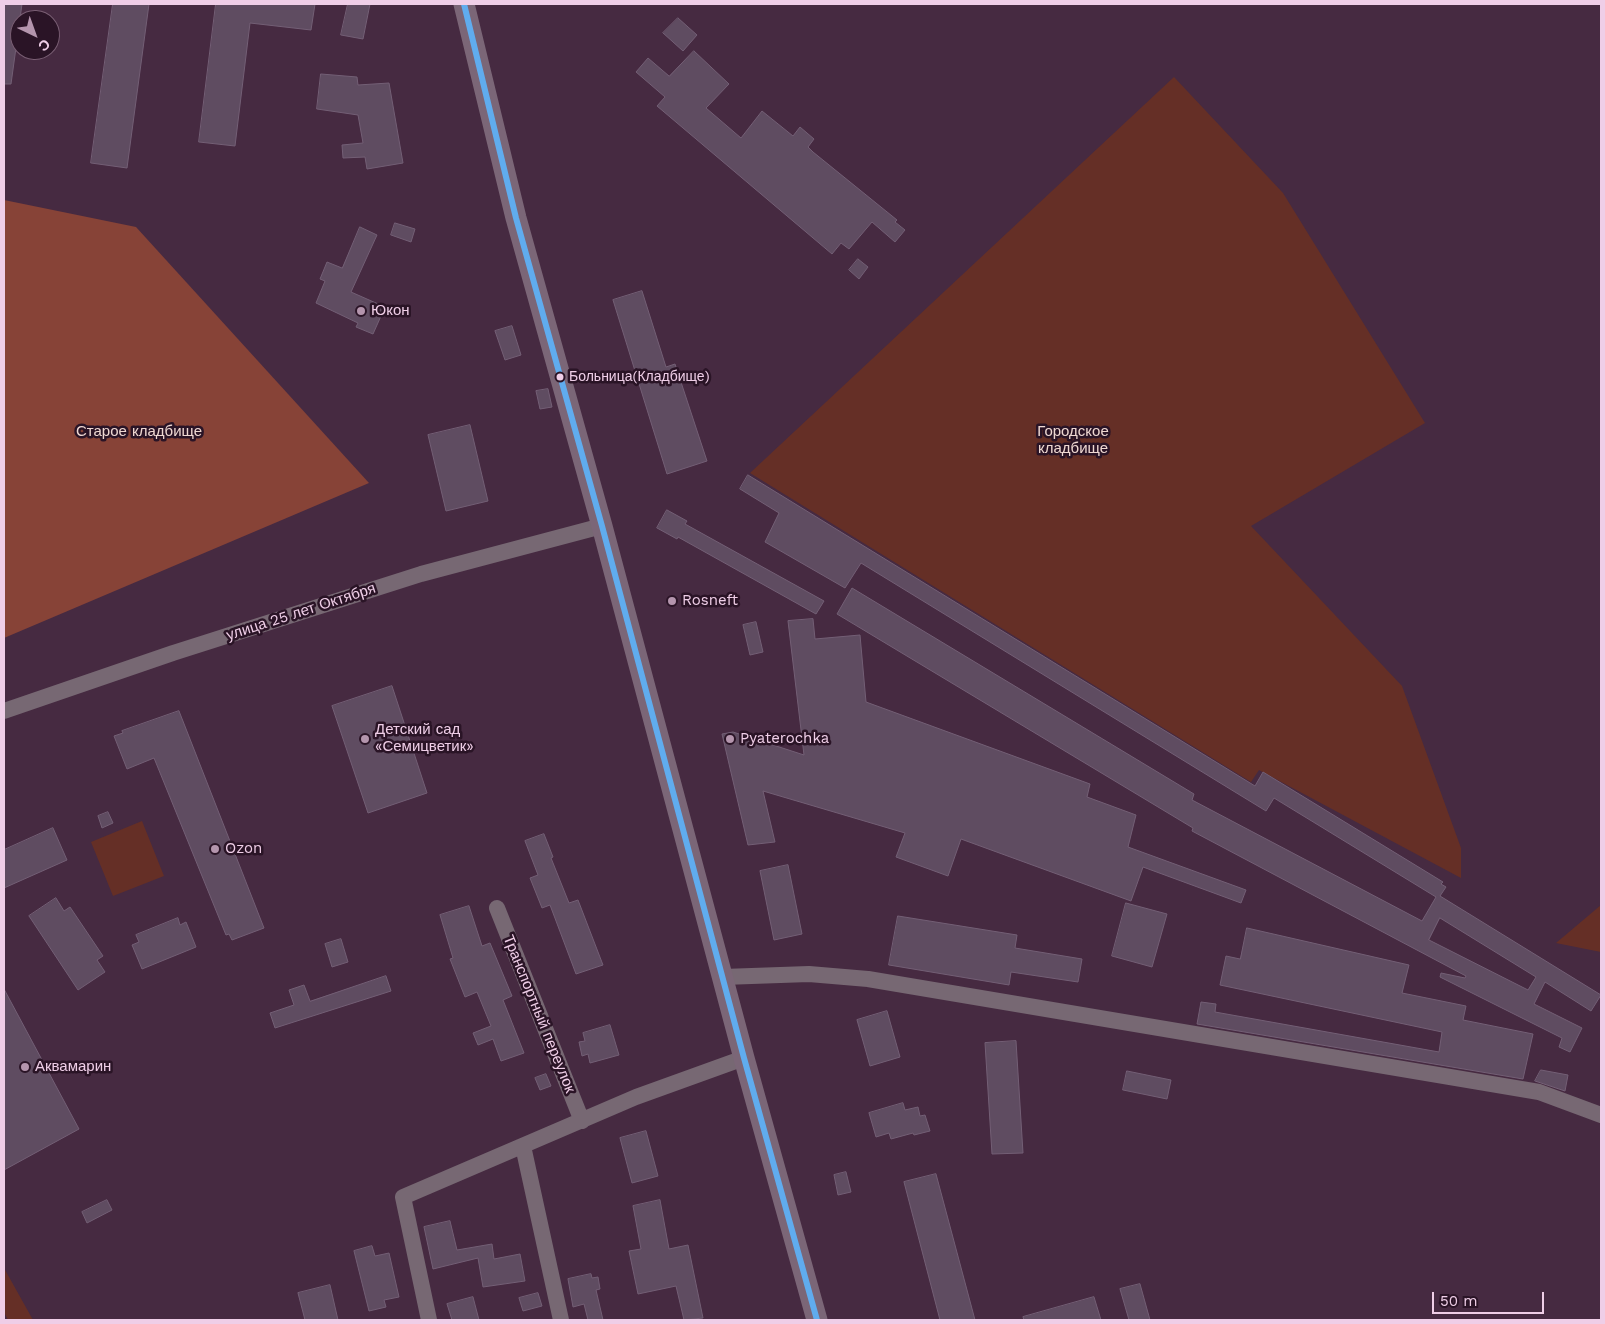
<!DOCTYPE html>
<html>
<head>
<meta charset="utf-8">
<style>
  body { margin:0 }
  #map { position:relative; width:1605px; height:1324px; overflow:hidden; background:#462a41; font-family:"Work Sans",sans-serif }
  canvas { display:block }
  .frame { position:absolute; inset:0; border:5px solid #efcee7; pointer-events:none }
  .north { position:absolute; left:10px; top:10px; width:50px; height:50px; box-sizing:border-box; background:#2a1426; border:1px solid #795e73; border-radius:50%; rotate:138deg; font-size:14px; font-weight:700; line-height:20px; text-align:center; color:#efcee7 }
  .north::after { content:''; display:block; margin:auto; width:18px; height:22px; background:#b495ad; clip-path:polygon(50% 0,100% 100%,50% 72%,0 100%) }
  .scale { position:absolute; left:1432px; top:1292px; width:112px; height:22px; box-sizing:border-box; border:2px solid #efcee7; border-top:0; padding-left:6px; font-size:15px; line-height:18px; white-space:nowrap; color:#efcee7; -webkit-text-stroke:4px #2a1426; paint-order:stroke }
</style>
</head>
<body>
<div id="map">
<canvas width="1605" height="1324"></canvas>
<div class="frame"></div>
<div class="north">С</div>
<div class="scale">50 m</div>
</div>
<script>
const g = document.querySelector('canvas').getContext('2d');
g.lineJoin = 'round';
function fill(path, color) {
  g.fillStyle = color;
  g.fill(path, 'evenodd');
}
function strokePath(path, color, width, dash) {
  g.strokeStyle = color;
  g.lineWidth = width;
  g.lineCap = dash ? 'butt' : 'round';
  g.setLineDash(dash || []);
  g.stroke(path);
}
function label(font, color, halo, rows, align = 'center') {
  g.font = font + ' "Work Sans",sans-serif';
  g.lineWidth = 5;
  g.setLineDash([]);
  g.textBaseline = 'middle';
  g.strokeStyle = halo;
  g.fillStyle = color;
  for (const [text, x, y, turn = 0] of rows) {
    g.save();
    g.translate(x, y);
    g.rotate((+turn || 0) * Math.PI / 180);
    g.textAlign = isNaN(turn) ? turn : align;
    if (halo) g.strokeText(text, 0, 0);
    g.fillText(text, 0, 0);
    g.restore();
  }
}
const green = new Path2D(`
  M 1174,77 L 1283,193 L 1425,423 L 1251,526 L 1402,686 L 1461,848 L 1461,878 L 1259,770 L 1251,782 L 750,473 Z
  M 142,821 L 164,876 L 113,896 L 91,842 Z
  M 1601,905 L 1601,952 L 1556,943 Z
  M 4,1268 L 33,1320 L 8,1320 L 4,1312 Z`);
const forest = new Path2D(`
  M 4,200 L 136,227 L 369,483 L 4,638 Z`);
const building = new Path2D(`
  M 4,4 L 22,4 L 11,84 L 4,84 Z
  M 113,4 L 149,4 L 127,168 L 91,163 Z
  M 216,4 L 315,4 L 311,30 L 250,23 L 235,146 L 199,142 Z
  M 348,4 L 370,4 L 363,39 L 341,35 Z
  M 678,18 L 697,35 L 683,51 L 663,33 Z
  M 694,51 L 729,84 L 706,108 L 741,138 L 762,111 L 793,136 L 800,127 L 814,139 L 808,147 L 813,152 L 897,220 L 895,222 L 905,230 L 895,242 L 872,222 L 849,249 L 841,243 L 832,254 L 657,106 L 665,97 L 636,72 L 648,58 L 669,76 Z
  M 321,74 L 357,77 L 358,85 L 389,83 L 403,163 L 367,169 L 365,157 L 343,158 L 342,145 L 363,143 L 358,115 L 317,109 Z
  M 395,223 L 415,229 L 411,242 L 391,235 Z
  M 360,227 L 377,235 L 351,292 L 385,307 L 373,334 L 356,327 L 358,323 L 316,303 L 325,281 L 320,279 L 327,262 L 342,268 Z
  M 858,259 L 868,267 L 859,279 L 849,270 Z
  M 642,291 L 666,367 L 675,364 L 707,461 L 667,474 L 613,300 Z
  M 512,326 L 521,355 L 505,360 L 495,331 Z
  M 548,389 L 552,407 L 540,409 L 536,391 Z
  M 470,425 L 488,501 L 446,511 L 428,435 Z
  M 748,475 L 1255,786 L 1263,772 L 1443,882 L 1441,884 L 1446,887 L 1440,896 L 1601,995 L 1591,1011 L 1545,982 L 1534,1004 L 1582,1028 L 1570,1052 L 1559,1047 L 1562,1038 L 1440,977 L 1441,973 L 1465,978 L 1466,976 L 1192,831 L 1193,828 L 837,614 L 852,588 L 1194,794 L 1192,800 L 1422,921 L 1436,897 L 1274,798 L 1266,811 L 861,563 L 845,588 L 765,542 L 779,513 L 740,489 ZM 1440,918 L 1536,977 L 1528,990 L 1429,940 Z
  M 667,510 L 687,521 L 685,524 L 824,601 L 816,614 L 678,537 L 677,539 L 657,528 Z
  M 813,619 L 815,639 L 860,635 L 866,702 L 1090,784 L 1087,797 L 1136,815 L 1128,847 L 1246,890 L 1241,903 L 1143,867 L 1131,901 L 961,839 L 948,876 L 896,857 L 905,833 L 763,791 L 775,842 L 748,845 L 722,734 L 733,732 L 804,755 L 788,621 Z
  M 756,622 L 763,652 L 750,655 L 743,625 Z
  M 392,686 L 427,793 L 368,813 L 332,706 Z
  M 179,711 L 264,928 L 232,940 L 229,934 L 226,935 L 154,758 L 127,769 L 114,736 L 123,733 L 122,731 Z
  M 108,812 L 113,823 L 102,828 L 98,816 Z
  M 53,828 L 67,860 L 4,888 L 4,850 Z
  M 544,834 L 553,857 L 551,858 L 569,903 L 578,900 L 603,965 L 576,974 L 550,905 L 542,908 L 530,878 L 538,875 L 525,841 Z
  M 788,865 L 802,934 L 774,940 L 760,871 Z
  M 56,898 L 64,911 L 70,907 L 103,956 L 97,960 L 105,972 L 78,990 L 29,916 Z
  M 1126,903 L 1167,914 L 1152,967 L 1112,956 Z
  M 469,906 L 482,946 L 490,943 L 512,996 L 503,1000 L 524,1053 L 501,1061 L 493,1039 L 478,1045 L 473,1033 L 491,1026 L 477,992 L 465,997 L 450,959 L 453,958 L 440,915 Z
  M 898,916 L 1017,935 L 1015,948 L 1082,959 L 1078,982 L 1011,972 L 1009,985 L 889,965 Z
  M 178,918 L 180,925 L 186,922 L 196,947 L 142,969 L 132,945 L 139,942 L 136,935 Z
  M 1247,928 L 1409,965 L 1402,993 L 1466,1006 L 1463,1020 L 1533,1034 L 1523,1079 L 1197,1024 L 1201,1002 L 1216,1004 L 1215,1012 L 1439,1052 L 1442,1032 L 1220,985 L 1226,956 L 1240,959 Z
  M 341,939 L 348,962 L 332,967 L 325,944 Z
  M 386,976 L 391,991 L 275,1028 L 270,1013 L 294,1005 L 289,990 L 304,985 L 310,1001 Z
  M 4,989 L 79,1129 L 4,1170 Z
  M 887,1011 L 900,1057 L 870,1066 L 857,1020 Z
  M 610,1025 L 619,1055 L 590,1063 L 588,1054 L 582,1056 L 579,1042 L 585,1041 L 583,1033 Z
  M 1016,1041 L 1023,1153 L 992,1154 L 985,1043 Z
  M 1541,1070 L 1568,1075 L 1565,1091 L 1535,1081 Z
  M 1127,1071 L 1171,1080 L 1167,1099 L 1123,1090 Z
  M 546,1074 L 551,1086 L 540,1090 L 535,1078 Z
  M 903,1103 L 905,1110 L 918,1107 L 920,1116 L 925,1115 L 930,1131 L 914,1135 L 913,1133 L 891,1139 L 889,1133 L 876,1137 L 869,1113 Z
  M 646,1131 L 658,1176 L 632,1183 L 620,1138 Z
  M 846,1172 L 851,1192 L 838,1195 L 834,1175 Z
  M 936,1174 L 975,1320 L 940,1320 L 904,1182 Z
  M 107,1200 L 112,1210 L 87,1223 L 82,1212 Z
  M 660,1200 L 669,1249 L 688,1245 L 703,1318 L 684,1320 L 676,1286 L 638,1294 L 629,1251 L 641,1249 L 633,1206 Z
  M 450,1221 L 457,1250 L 492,1244 L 494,1259 L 520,1254 L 525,1281 L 483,1287 L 478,1258 L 433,1269 L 424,1227 Z
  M 372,1246 L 375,1256 L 389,1253 L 399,1297 L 384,1300 L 386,1307 L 369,1311 L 354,1251 Z
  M 591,1274 L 592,1278 L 598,1277 L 600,1289 L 596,1290 L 603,1320 L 588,1320 L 584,1304 L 573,1307 L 568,1279 Z
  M 1140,1284 L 1150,1320 L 1129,1320 L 1120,1289 Z
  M 330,1285 L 338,1320 L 305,1320 L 298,1293 Z
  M 538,1293 L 542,1306 L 523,1311 L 519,1298 Z
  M 473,1297 L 479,1320 L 452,1320 L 447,1304 Z
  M 1094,1297 L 1101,1320 L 1024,1320 L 1023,1317 Z`);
const minor = new Path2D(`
  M 4,711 L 173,653 L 421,574 L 602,526
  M 497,908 L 582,1121
  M 723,977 L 809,974 L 868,979 L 1539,1092 L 1601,1115
  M 523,1146 L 561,1320
  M 429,1320 L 403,1197 L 636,1097 L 744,1058`);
const major = new Path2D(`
  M 464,4 L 516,218 L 602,526 L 744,1058 L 817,1320`);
const bus1 = new Path2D(`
  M 464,4 L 516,218 L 602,526 L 744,1058 L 817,1320`);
const markers = [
  [361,311,5,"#b495ad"],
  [560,377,4.5,"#efcee7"],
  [672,601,5,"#b495ad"],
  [365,739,5,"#b495ad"],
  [730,739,5,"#b495ad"],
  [215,849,5,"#b495ad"],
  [25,1067,5,"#b495ad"]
];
const busNames = [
  ["Больница(Кладбище)",569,377]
];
const poiNames = [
  ["Юкон",371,311],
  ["Rosneft",682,601],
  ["Детский сад",375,730],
  ["«Семицветик»",375,747],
  ["Pyaterochka",740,739],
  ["Ozon",225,849],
  ["Аквамарин",35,1067]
];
const parkNames = [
  ["Старое кладбище",139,432],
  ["Городское",1073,432],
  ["кладбище",1073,449]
];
const streetNames = [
  ["улица 25 лет Октября",301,612,-18],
  ["Транспортный переулок",539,1014,68]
];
fill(green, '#652f26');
fill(forest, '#874337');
fill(building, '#5f4c61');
strokePath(building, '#735f75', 1);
strokePath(minor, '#776873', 16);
strokePath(major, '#7b6677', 21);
strokePath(bus1, '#60acee', 6);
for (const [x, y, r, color] of markers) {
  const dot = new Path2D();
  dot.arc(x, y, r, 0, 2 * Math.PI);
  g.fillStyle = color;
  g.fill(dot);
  strokePath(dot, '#2a1426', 2);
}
label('14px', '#efcee7', '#2a1426', busNames, 'left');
label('15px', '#efcee7', '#2a1426', poiNames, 'left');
label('15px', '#efd8d2', '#2a1426', parkNames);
label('15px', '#efcee7', '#2a1426', streetNames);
</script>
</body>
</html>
